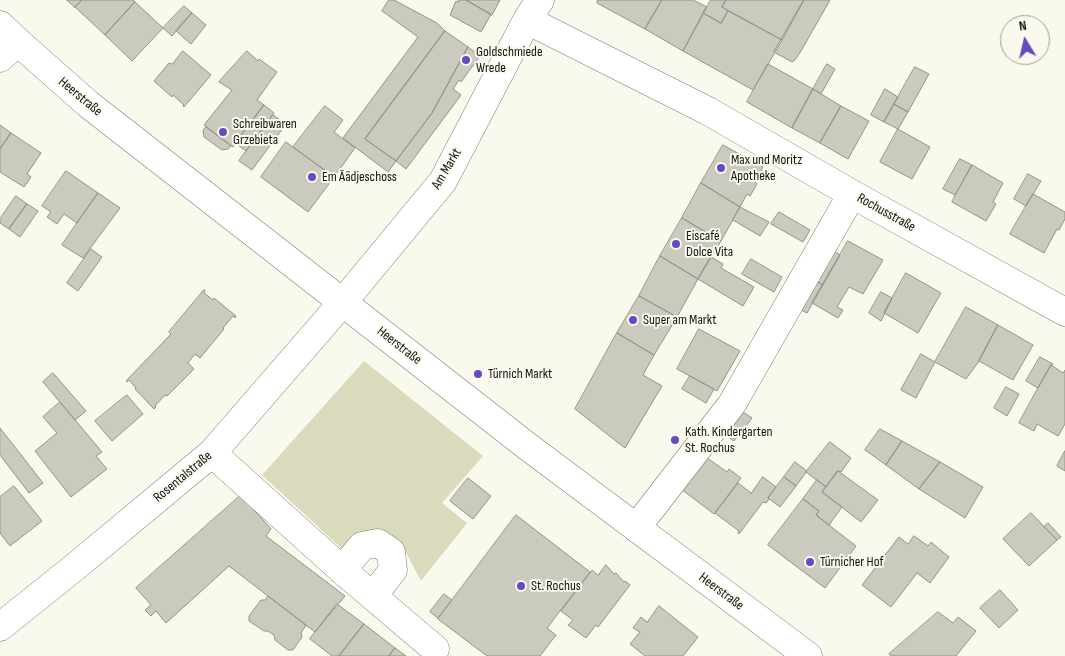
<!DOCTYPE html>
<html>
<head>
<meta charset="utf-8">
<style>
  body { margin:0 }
  #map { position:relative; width:1065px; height:656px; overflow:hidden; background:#f9faed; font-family:"Sofia Sans Condensed",sans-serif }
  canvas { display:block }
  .north { position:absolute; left:1000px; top:15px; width:50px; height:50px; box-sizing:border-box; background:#f9faed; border:1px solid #9e9e95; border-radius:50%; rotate:351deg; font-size:14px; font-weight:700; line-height:20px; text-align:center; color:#151511 }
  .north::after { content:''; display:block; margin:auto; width:18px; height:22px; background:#6849c1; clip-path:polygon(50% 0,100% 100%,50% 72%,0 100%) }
</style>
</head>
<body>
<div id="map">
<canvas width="1065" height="656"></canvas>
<div class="north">N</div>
</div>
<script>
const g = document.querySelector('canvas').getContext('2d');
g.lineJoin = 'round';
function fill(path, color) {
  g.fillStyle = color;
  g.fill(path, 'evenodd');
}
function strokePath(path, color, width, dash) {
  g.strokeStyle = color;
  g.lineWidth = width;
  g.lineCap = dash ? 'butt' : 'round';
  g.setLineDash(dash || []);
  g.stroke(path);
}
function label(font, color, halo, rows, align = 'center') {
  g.font = font + ' "Sofia Sans Condensed",sans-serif';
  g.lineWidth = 4;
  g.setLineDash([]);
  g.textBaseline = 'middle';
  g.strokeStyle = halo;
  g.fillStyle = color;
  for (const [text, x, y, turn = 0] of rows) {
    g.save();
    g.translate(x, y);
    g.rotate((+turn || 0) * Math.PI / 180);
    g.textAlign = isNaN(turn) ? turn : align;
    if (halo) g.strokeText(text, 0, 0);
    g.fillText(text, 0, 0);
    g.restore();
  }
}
const green = new Path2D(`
  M 364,361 L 483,456 L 442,503 L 467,523 L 421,581 L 402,545 L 374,533 L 341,548 L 262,475 Z`);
const building = new Path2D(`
  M 67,0 L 82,0 L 75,7 Z
  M 82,0 L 133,0 L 135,2 L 105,35 L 75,7 Z
  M 389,0 L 394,0 L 437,23 L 445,31 L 365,139 L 396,161 L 388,172 L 343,138 L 418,37 L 382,11 Z
  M 459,0 L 466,0 L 491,14 L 481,32 L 450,15 L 456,1 L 458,2 Z
  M 466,0 L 500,0 L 492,15 Z
  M 598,0 L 662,0 L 645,29 L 597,3 Z
  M 662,0 L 693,0 L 707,7 L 683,51 L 645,29 Z
  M 711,0 L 726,0 L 722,7 L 728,11 L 721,23 L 703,13 Z
  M 726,0 L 804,0 L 782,40 L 722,7 Z
  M 804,0 L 830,0 L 801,51 L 795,60 L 792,62 L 774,52 Z
  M 135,2 L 163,28 L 132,61 L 105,35 Z
  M 184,6 L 192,13 L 172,36 L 163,28 Z
  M 728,11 L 782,40 L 753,90 L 683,51 L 703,13 L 721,23 Z
  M 192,13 L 206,25 L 191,44 L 176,31 Z
  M 445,31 L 468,47 L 432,113 L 396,161 L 365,139 Z
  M 468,47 L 480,56 L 461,82 L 459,80 L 453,89 L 461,95 L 406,169 L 396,161 L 432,113 Z
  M 183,51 L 211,75 L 184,107 L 183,106 L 184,105 L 173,95 L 172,97 L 154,81 L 169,63 L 172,64 Z
  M 247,51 L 258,61 L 259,59 L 277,72 L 257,100 L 264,105 L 233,147 L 204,125 L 232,90 L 219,82 Z
  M 768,64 L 813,89 L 792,128 L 747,102 Z
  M 827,64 L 835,69 L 821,94 L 813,89 Z
  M 915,67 L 929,74 L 908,112 L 894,104 Z
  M 813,89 L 841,106 L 820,143 L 792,128 Z
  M 885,89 L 898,97 L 884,122 L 871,115 Z
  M 894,104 L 908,112 L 898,129 L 884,122 Z
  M 264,105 L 274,113 L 246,151 L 235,143 Z
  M 325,106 L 343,120 L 334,132 L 355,148 L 334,177 L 293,147 Z
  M 841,106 L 869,121 L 848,159 L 820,143 Z
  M 273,115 L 286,124 L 252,170 L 239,161 Z
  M 0,125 L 11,133 L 0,149 Z
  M 206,127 L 231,146 L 228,149 L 222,150 L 204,137 L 203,131 Z
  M 898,129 L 930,147 L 912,179 L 880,162 Z
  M 11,133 L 41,153 L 27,174 L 31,177 L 24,187 L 0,172 L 0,149 Z
  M 286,142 L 334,177 L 308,212 L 261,177 Z
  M 723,145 L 763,167 L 755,182 L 757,184 L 750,196 L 747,194 L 740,207 L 701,183 Z
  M 960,159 L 972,165 L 955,195 L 943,189 Z
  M 972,165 L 1003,183 L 993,202 L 996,204 L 986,221 L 952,202 Z
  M 66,171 L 98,193 L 77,223 L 64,214 L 57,224 L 47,217 L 51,212 L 42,206 Z
  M 1028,174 L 1041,181 L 1026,206 L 1014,199 Z
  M 701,183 L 740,207 L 721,241 L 682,218 Z
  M 98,193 L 120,208 L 83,258 L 62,245 Z
  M 1033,194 L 1065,212 L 1065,219 L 1059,230 L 1057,229 L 1044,253 L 1010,234 Z
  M 16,196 L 27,204 L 9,229 L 0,223 L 0,219 Z
  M 27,204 L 38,211 L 20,237 L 9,229 Z
  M 740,207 L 769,222 L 760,236 L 733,220 Z
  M 779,212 L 810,230 L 803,242 L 771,224 Z
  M 682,218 L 721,241 L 698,279 L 660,256 Z
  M 848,241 L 883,260 L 863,294 L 849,287 L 837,307 L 843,310 L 838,318 L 812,303 Z
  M 829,248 L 840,255 L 823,285 L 811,278 Z
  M 91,249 L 102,257 L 78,291 L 67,283 Z
  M 660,256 L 698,279 L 677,317 L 639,296 Z
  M 711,257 L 723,264 L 721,268 L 754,287 L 743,306 L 698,279 Z
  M 751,259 L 782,277 L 774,292 L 742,274 Z
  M 906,273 L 941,293 L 918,333 L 884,313 Z
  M 811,278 L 823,285 L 807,313 L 795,307 Z
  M 204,290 L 205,290 L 204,293 L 213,300 L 214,298 L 236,316 L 235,318 L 233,316 L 223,328 L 224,329 L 200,358 L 195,354 L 188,363 L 194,369 L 167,396 L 165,395 L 155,406 L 156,407 L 154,409 L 135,389 L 136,388 L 129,380 L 127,382 L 126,381 L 171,334 L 169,332 Z
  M 881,292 L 892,298 L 881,321 L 869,313 Z
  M 639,296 L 677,317 L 654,355 L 617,333 Z
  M 966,307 L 998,325 L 979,361 L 966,379 L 935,362 Z
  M 998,325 L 1033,345 L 1013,380 L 979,361 Z
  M 699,329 L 740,351 L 717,391 L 677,369 Z
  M 617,333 L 654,355 L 643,375 L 662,386 L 625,448 L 575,409 Z
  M 921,354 L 935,362 L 916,398 L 901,390 Z
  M 1040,357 L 1053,364 L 1052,366 L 1051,365 L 1038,388 L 1026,381 Z
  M 1051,365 L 1063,373 L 1065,370 L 1065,424 L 1058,436 L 1037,424 L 1034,431 L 1019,423 Z
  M 53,373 L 86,411 L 75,420 L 43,382 Z
  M 690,376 L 714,389 L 706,403 L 682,389 Z
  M 1006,387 L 1019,394 L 1007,416 L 994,408 Z
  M 127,395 L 143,414 L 112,441 L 95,421 Z
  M 60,402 L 102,452 L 96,456 L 107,469 L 71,497 L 35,451 L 57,433 L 43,417 Z
  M 737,408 L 752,418 L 734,441 L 720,431 Z
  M 0,428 L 43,483 L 29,493 L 0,455 Z
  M 880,429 L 902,441 L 886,465 L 865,450 Z
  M 902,441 L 940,462 L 919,489 L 886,465 Z
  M 830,442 L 851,458 L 841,472 L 838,471 L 826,487 L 806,472 Z
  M 1065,451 L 1065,471 L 1057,466 Z
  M 707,458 L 727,472 L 729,469 L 741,478 L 714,514 L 681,489 Z
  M 795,462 L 807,471 L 796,486 L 784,477 Z
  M 940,462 L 983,487 L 965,518 L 919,489 Z
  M 838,471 L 878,500 L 861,522 L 822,492 Z
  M 763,477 L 776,487 L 768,498 L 769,499 L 766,503 L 763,502 L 739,534 L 738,533 L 739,531 L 715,513 L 738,483 L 751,493 Z
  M 784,477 L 796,486 L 780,507 L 768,498 Z
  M 468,478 L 491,496 L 473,519 L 450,501 Z
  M 817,480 L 826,487 L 822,492 L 842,507 L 829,525 L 816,515 L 819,511 L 803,499 Z
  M 14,486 L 42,521 L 10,546 L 0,533 L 0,497 Z
  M 241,495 L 271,529 L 266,536 L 345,596 L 315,632 L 229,566 L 166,623 L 156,611 L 151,616 L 145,610 L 151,605 L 136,588 Z
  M 803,499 L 819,511 L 816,515 L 856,546 L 825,588 L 768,545 Z
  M 1031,513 L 1057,540 L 1029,566 L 1003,539 Z
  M 516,515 L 590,572 L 547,628 L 556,635 L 540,656 L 487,656 L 438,619 Z
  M 1048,523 L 1061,537 L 1057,540 L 1044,527 Z
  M 914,536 L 928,546 L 931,542 L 949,557 L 930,583 L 917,573 L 891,607 L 862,585 L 899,537 L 908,544 Z
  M 606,565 L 614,574 L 616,573 L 624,582 L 625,581 L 630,585 L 598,627 L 596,625 L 586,638 L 568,625 L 573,620 L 561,611 L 592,570 L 598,575 Z
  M 1000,590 L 1018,610 L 999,628 L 980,608 Z
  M 444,594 L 452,600 L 438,618 L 430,612 Z
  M 268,596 L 306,625 L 301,633 L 302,637 L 293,650 L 288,650 L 275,640 L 274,635 L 268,631 L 264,631 L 249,621 L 249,616 L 261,600 L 265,600 Z
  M 337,604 L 364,624 L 339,656 L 332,656 L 310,639 Z
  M 659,606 L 698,637 L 683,656 L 645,656 L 630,644 L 640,632 L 633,628 L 641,617 L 647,622 Z
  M 938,612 L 953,623 L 958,617 L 976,631 L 956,656 L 895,656 L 893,655 L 891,656 L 889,654 Z
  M 364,624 L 395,648 L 389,656 L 339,656 Z
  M 395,648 L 406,656 L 389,656 Z`);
const minor = new Path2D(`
  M 527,20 L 708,111 L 852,194 L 1065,312
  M 0,58 L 18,42
  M 212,453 L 342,570 L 362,546 L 378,543 L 391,552 L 393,570 L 373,596
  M 636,528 L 732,404 L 852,194
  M 342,570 L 435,649
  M 0,627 L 75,567 L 212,453 L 343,302 L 443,181 L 527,20 L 540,0`);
const major = new Path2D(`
  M 0,25 L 18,42 L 88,104 L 527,446 L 808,656`);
const markers = [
  [466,60,5,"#6849c1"],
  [223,132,5,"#6849c1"],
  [721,168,5,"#6849c1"],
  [312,177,5,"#6849c1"],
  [676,244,5,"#6849c1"],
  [633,320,5,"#6849c1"],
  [478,374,5,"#6849c1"],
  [675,440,5,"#6849c1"],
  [810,562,5,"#6849c1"],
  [521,586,5,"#6849c1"]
];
const poiNames = [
  ["Goldschmiede",476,52],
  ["Wrede",476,68],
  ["Schreibwaren",233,124],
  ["Grzebieta",233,140],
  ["Max und Moritz",731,160],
  ["Apotheke",731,176],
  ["Em Äädjeschoss",322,177],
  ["Eiscafé",686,236],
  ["Dolce Vita",686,252],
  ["Super am Markt",643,320],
  ["Türnich Markt",488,374],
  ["Kath. Kindergarten",685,432],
  ["St. Rochus",685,448],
  ["Türnicher Hof",820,562],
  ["St. Rochus",531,586]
];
const streetNames = [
  ["Heerstraße",80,97,40],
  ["Am Markt",447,169,-59],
  ["Rochusstraße",886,213,29],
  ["Heerstraße",399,346,38],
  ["Rosentalstraße",183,477,-40],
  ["Heerstraße",721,592,37]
];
fill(green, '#d9dbbc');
fill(building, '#cacbbe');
strokePath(building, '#939489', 1);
strokePath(minor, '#7d7d72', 29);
strokePath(major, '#7d7d72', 29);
strokePath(minor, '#fff', 28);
strokePath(major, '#fff', 28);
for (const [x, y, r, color] of markers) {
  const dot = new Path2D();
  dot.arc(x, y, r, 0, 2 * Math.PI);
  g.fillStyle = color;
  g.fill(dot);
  strokePath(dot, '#f9faed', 2);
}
label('14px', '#151511', '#f9faed', poiNames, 'left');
label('14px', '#151511', '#f9faed', streetNames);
</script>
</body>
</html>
